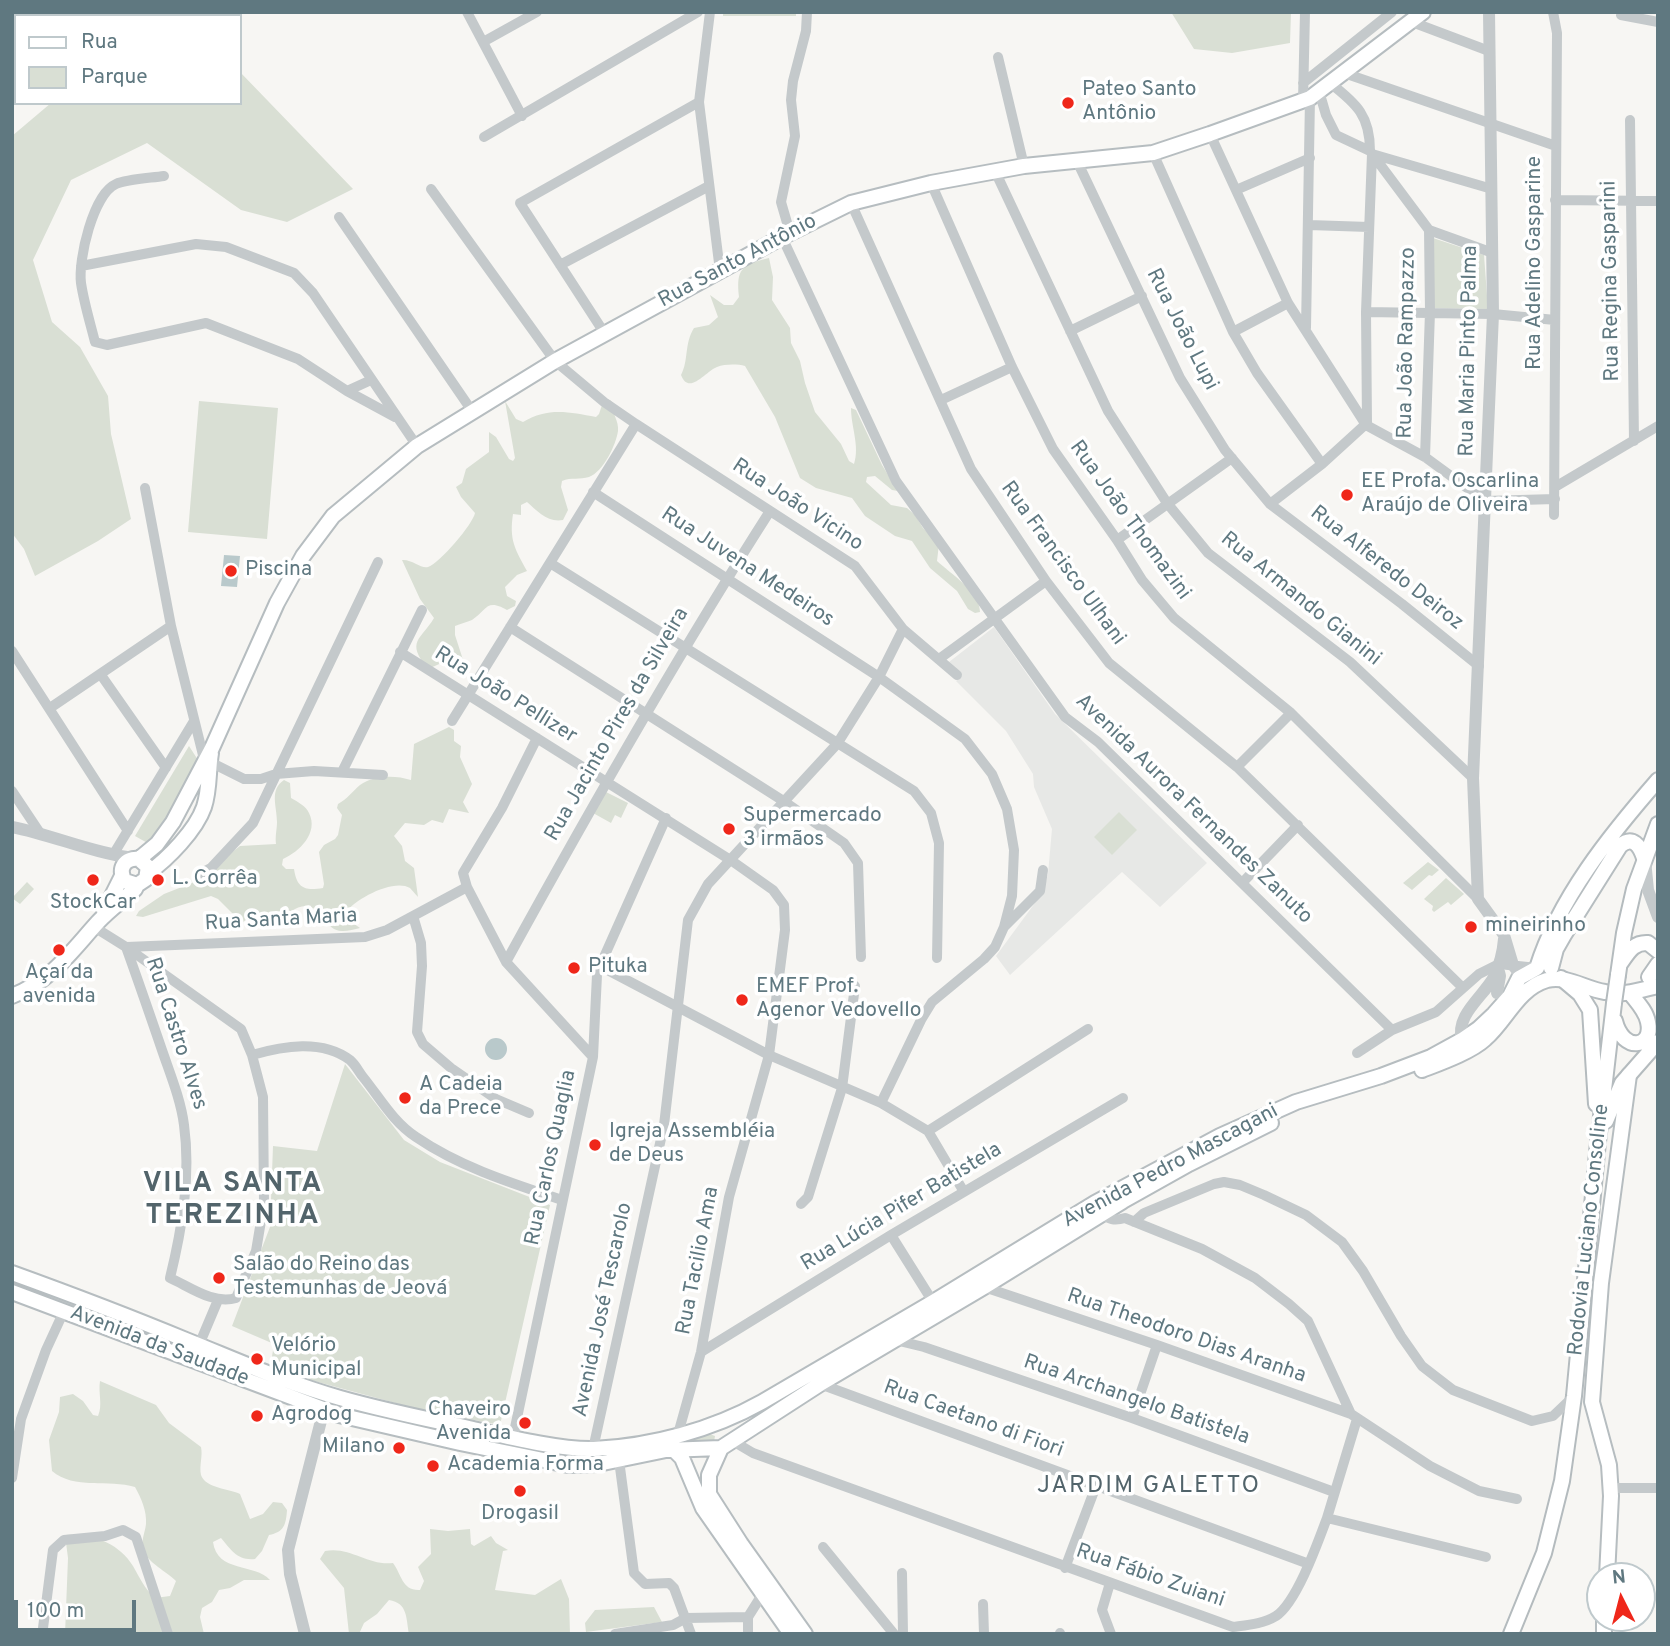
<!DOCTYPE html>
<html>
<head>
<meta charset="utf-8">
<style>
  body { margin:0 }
  #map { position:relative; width:1670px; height:1646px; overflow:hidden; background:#f7f6f3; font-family:Overpass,sans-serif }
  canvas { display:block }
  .frame { position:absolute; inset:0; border:14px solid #5f7880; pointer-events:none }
  .legend { position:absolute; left:14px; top:14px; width:228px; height:91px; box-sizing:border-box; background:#fff; border:2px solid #bfc9cc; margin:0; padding:9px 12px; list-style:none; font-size:21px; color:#5f7880 }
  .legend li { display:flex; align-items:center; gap:14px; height:35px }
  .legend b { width:35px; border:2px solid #bfc9cc }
  .north { position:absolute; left:1586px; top:1562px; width:70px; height:70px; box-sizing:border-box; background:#fff; border:2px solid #bfc9cc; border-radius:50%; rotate:354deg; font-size:19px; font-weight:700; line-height:28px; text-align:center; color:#5f7880 }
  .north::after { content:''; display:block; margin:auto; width:24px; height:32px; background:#ef271a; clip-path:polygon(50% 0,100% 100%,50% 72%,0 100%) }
  .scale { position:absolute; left:14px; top:1600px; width:122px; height:32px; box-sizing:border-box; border:4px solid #5f7880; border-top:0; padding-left:9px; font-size:21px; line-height:24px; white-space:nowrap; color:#5f7880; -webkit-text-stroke:5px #fff; paint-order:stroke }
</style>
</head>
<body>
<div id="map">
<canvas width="1670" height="1646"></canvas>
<div class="frame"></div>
<ul class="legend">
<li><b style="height:9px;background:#fff"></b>Rua</li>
<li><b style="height:19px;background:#d9dfd4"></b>Parque</li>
</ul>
<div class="north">N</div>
<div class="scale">100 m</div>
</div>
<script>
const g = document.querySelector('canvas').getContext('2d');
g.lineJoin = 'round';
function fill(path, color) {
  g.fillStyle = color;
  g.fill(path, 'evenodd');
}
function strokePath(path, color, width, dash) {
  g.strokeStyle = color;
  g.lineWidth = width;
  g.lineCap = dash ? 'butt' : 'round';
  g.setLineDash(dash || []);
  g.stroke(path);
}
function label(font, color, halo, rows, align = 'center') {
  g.font = font + ' Overpass,sans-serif';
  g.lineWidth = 7;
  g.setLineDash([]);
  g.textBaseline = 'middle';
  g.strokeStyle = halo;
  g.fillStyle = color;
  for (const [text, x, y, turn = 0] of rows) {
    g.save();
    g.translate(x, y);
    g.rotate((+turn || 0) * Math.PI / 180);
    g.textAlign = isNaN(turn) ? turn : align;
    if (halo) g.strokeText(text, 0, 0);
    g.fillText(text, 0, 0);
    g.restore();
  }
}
const built = new Path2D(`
  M 994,627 L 1055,714 L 1207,863 L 1160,907 L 1122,872 L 1010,975 L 996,956 L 1043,892 L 1048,874 L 1052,829 L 1034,787 L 1033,774 L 1006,731 L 956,681 L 962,676 L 949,662 Z`);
const green = new Path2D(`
  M 723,12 L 796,12 L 796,16 L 723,16 Z
  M 1171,12 L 1291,12 L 1290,43 L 1232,53 L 1194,49 Z
  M 240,72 L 353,189 L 287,222 L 241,210 L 147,143 L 71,180 L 33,260 L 52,322 L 80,347 L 108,396 L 111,434 L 131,519 L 98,541 L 35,576 L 24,549 L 12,533 L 12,136 L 51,103 L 240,103 Z
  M 1433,238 L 1484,255 L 1488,309 L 1434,308 Z
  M 769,258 L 773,277 L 772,300 L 790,328 L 791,343 L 800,361 L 805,383 L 815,412 L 841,444 L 849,461 L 854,464 C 860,446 851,427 851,408 L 856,410 L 882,465 L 898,491 L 892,490 L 875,476 L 867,477 L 866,482 L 891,505 L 907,508 L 915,515 L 923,528 L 939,544 L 937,561 C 951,574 980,592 980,612 L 975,613 L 968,609 L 957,591 L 930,568 L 912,541 L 895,536 L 865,516 L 852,498 L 816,488 L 800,478 L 775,417 L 745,366 C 737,364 725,364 717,367 C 706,371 689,396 681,375 C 689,360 684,344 694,328 L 709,325 L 718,317 L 710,295 L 724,305 L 733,305 L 739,297 C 736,269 741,265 769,258 Z
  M 610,400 L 614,404 C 612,416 619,420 618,431 C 616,445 603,472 589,477 C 580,480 571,477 562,481 L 561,487 L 568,510 L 563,520 C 548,523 537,511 527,502 L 521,505 L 521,515 L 513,514 C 509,540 515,549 527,571 L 517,575 L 505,587 L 507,596 L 516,601 L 515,606 L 507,610 C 486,598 487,610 472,620 C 467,622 460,624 455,626 L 455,635 L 465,666 L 446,661 L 428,669 C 405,641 421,640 434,618 L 420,599 L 402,560 C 412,559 421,569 428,567 C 439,564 473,524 475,513 L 461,497 L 456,487 L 462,483 L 466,469 L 489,452 L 489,432 L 496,437 L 509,459 L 513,461 L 515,458 L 505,401 L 516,419 L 523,422 C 548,407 569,412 596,417 L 599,414 L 603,402 Z
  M 199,401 L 278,408 L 267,539 L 188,532 Z
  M 449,727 L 454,730 L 454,741 L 461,746 L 460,757 L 472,784 L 463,802 L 469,813 L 449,809 L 443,823 L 432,820 L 424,825 L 405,823 L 394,836 L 402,846 L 405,861 L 414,868 L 418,897 C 417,896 411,889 410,888 C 394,878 355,899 346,912 L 347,919 L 360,928 C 355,929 348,931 343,931 C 326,932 323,908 307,906 C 295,905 287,918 270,916 L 269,928 L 254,916 L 249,917 L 242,923 L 218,899 L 211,896 L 143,917 L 136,916 L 139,911 L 164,894 L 192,883 L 240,846 L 276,844 C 275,836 277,829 277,822 C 277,806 269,790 284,780 L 290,783 L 291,798 C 298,802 306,806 309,813 C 319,833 299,852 283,859 L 282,865 L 286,869 L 294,869 C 297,888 304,891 323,888 L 324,884 L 319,852 L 324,845 L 335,839 L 338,835 L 342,815 L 337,808 L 338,804 C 347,799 352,792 360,785 C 374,775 395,775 411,780 L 414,744 Z
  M 189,746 L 198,760 L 180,799 L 151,845 L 135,836 Z
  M 604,791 L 628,803 L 621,818 L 615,815 L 611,823 L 593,813 Z
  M 1119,812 L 1137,830 L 1112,855 L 1094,837 Z
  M 1428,862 L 1439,870 L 1432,876 L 1429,875 L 1412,890 L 1403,883 Z
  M 1446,878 L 1464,894 L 1451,905 L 1448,902 L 1434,912 L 1432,910 L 1433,906 L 1424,899 Z
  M 27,882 L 34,889 L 20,904 L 12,898 Z
  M 345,1064 L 404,1140 L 440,1162 L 550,1205 L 500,1425 L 421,1410 L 270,1369 L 274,1344 L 232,1326 L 270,1227 L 273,1146 L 317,1151 Z
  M 100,1381 L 156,1405 L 169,1423 L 201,1447 C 203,1456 199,1466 201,1475 C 205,1488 230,1489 240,1494 L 250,1519 L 263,1514 L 273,1502 L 282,1503 L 287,1510 C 286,1525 284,1532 269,1535 L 262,1551 L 255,1559 C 238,1561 231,1550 221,1538 L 213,1542 C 217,1573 255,1563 270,1580 L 244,1580 L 230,1588 L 219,1590 L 212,1602 L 202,1608 L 200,1617 L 204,1634 L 65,1634 L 68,1558 L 65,1535 C 92,1533 119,1543 133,1566 C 140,1578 144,1588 155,1598 L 170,1596 L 176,1581 C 167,1572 147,1562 144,1551 C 140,1542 145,1533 146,1524 C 147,1511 141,1498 135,1487 C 109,1479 74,1490 52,1471 L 49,1440 L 59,1412 L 60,1397 L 73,1394 L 83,1401 L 93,1415 L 98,1416 C 103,1405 98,1393 100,1381 Z
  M 707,1433 L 715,1436 L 714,1442 L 584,1460 L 579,1460 L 577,1457 L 578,1455 Z
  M 430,1529 L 448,1531 L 470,1529 L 471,1544 L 474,1546 L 491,1536 L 496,1543 L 508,1550 L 503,1551 L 495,1590 L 535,1595 L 561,1579 L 569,1599 L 570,1634 L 409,1634 C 406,1618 408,1603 389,1600 L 377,1614 L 364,1623 L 359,1634 L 349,1634 L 344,1588 L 320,1559 L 325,1551 C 350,1546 368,1566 393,1563 C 402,1575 402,1591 420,1590 L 424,1581 L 418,1567 L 431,1554 Z
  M 654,1607 L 662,1622 L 586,1632 L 585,1623 L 595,1610 Z`);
const water = new Path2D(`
  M 224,555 L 240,556 L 237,587 L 221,586 Z
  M485 1049a11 11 0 1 1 22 0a11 11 0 1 1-22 0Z`);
const minor = new Path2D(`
  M 467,12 L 522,116
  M 710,12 L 699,102 L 720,271
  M 1553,12 L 1557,33 L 1554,515
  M 1622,12 L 1621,15 L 1658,22
  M 1412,22 L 1489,51
  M 483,42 L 537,12
  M 998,57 L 1024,166
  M 1344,73 L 1556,146
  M 1303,83 L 1392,12
  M 1330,83 C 1357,104 1370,116 1370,151
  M 1319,91 L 1326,115 L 1336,135 L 1370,151 L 1429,230
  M 1303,101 L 1305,12
  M 1630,120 L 1634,441
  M 1210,134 L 1288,303 L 1366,425 L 1425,457 L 1485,501 L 1555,499
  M 484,137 L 698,12
  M 1153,153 L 1233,332 L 1257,373 L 1322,464
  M 1077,161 L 1180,378 L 1225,450 L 1270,504 L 1402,604 L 1479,666
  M 995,171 L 1108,411 L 1167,503 L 1208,553 L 1350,662 L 1473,778
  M 164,176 C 151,178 127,179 116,184 C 93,194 78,260 81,283 C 84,303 90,322 95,342 L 107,345 L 206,323 L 298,359 L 347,391 L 395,417
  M 931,183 L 1012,367 L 1053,449 L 1117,540 L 1142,580 L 1174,618 L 1291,713 L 1478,899
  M 431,189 L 555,361 L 604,402 L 636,424 L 855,566 L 903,629 L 957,675
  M 1236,190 L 1310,158
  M 1555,200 L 1658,201
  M 851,203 L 971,469 L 1046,581 L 1109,663 L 1237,767 L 1463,988
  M 339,217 L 472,411
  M 1309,225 L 1369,227
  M 1429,230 L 1493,253
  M 790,233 L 781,202 L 795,136 L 791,100 L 793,81 L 806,31 L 807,12
  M 782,237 L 896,481 L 1065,717 L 1098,742 L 1392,1030
  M 560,265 L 709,186
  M 81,266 L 196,244 L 226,247 L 294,273 L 313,293 L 417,446
  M 1366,312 L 1493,314 L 1555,320
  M 1306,328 L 1310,98
  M 1070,331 L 1142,296
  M 1233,332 L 1288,303
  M 605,334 L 520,203 L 699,102
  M 347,391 L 371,380
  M 941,400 L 1012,367
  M 1425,457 L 1430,312 L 1429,230
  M 1555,487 L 1658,426
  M 145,488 L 171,626 L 204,759 L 244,779 L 261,779 L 276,774 L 314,771 L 383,775
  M 593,492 L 879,677 L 965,739 L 992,774 L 1007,809 L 1014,850 L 1012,896 L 1004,927 L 995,947 L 984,959 L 932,1002 L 921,1020 L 881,1103
  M 1270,504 L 1322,464 L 1367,423 L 1366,312 L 1372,154 L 1492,189
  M 1117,540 L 1232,458
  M 550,563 L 914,791 L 931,813 L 939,843 L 937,958
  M 510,627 L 785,802 L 844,843 L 858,863 L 861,957
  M 12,651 L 128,831
  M 400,652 L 732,861 L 773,890 L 784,905 L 785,930 L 769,1055 L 729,1197 L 701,1352 L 678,1434
  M 939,659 L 1046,581
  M 101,675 L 166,768
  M 50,708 L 171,626
  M 452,721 L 636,424
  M 1237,767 L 1291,713
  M 342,772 L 422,610
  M 12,791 L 40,833
  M 113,855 L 194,721
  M 198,875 L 211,868 L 253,823 L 378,562
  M 1242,883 L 1298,825
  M 413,916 L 421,943 L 422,966 L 417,1032 L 423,1044 L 451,1068 L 496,1099 L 529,1113
  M 94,927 L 126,947 L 241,1029 L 252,1055 L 263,1097 L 264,1203 L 256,1251 L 236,1298 C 214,1305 190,1287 170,1278 C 182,1229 191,1176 184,1125 C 181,1101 171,1076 163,1053 C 151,1018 139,983 126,947
  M 1004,927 L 1040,891 L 1043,870
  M 127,947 L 365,937 L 387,930 L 467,887
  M 506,962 C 590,809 676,658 770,511
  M 600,966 L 769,1055 L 881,1103 L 928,1131 L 964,1192
  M 1357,1053 L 1392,1030 L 1436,1012 L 1479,974 L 1499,964 L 1537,968
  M 252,1055 C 283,1046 322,1039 350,1060 C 355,1064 359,1072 363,1077 C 380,1098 393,1122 416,1137 C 460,1167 511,1183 562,1200
  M 593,1057 L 597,975 L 600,966 L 666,818
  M 928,1131 L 1088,1029
  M 801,1204 L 808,1197 L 842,1088 L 855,986
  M 1100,1212 C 1108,1220 1115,1221 1125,1218 L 1202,1249 L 1255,1278 L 1289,1304 L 1308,1321 L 1351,1414
  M 1134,1222 L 1144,1213 L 1214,1184 L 1224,1182 L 1240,1185 L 1264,1195 L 1306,1215 L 1342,1242 L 1363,1271 L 1401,1336 L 1422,1366 L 1453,1390 L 1532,1421 L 1553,1416 L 1574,1396
  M 891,1235 L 933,1302
  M 984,1287 L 1157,1345 L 1351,1414 L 1430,1466 L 1479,1491 L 1517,1499
  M 895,1340 L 924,1347 L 1132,1418 L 1334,1492
  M 199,1345 L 218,1300
  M 701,1352 L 891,1235 L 1123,1098
  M 820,1384 L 1309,1564
  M 1132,1418 L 1157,1345
  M 513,1437 L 593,1057 L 506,962 L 467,887 L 463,873 L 502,808 L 537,738
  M 731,1440 L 753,1453 L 1233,1627 C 1248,1625 1263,1624 1276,1616 C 1297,1602 1318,1542 1327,1518 L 1486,1557
  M 593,1449 L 664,1125 L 688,920 L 708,884 L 837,744 L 879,677 L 903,629
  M 619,1460 L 634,1573 L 645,1584 L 669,1583 L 674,1588 L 691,1634
  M 12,1478 L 21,1419 L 46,1350 L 64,1311
  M 1610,1488 L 1658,1488
  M 1327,1518 L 1357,1419
  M 823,1547 L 894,1634
  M 1065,1568 L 1096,1486
  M 902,1573 L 903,1634
  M 1110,1583 L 1102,1610 L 1111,1634
  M 983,1604 L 984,1634
  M 43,1628 L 53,1550 L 64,1540 L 105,1536 L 123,1530 L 136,1537 L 168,1634
  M 1060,1633 L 1060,1634
  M 615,1634 L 673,1625 L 686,1618 L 748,1617
  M 748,1634 L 748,1617 L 765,1590`);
const tertiary = new Path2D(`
  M 1489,12 L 1493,314 L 1473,778 L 1478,899 L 1504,935 L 1513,965 L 1521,976
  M 12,827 C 53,835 92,853 133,858
  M 1645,860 L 1648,890 L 1658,917
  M 1497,993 L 1500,976 L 1499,972
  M 1462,1040 C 1455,1015 1483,997 1494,977 C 1500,964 1503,952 1504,939
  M 305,1634 L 290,1574 L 288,1550 L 324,1409`);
const secondary = new Path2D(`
  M 148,873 C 168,859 196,830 204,807 C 210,789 208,771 211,753
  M 137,885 L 125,881 C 117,869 125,857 139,859 L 157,844 L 173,822 L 212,748 L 277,603 L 303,556 L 333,516 L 417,446 L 555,361 L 782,237 L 851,203 L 931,183 L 1024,166 L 1153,153 L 1210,134 L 1310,98 L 1423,12
  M 104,912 L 122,876
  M 1551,968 L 1556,949 L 1564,935 L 1620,846 C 1633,835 1640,846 1644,858
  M 12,996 C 52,980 70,953 98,922 C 109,910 123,900 135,889 L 137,885 L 146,879 L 148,867 L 139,859
  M 1422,1070 C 1440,1063 1471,1052 1485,1039 C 1507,1020 1517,989 1547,980 C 1567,975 1585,989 1605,992 C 1623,996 1640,990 1658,986
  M 12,1273 C 70,1294 128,1316 186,1340 C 236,1360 287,1383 340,1398 C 382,1410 426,1419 469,1428 C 504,1436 559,1450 594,1449 C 652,1446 712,1430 762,1402 L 933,1302 L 1095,1203 L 1220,1136 L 1296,1102 L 1381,1076 L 1431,1057 L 1462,1040 L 1478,1029 L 1494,1014 L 1510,996 L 1519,978 L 1537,968 C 1559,898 1610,835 1658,780
  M 12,1292 L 339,1415 L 460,1443 L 568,1465 L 598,1464 L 666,1450 L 721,1448 L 820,1384 L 984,1287 L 1123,1201 L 1189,1164 L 1271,1123
  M 721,1448 L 709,1475 L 709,1494 L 741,1544 L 805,1634
  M 674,1450 L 682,1458 L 703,1508 L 791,1634
  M 1607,1576 L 1611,1496 L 1609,1465 L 1592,1402 L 1601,1283 L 1629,1075
  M 1604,1634 L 1604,1618`);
const primary = new Path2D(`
  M 1620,964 C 1628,953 1633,942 1648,943 L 1658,951
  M 1618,975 L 1624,933 L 1634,889 L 1658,824
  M 1649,977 L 1658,964
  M 1561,978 L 1580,994 L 1590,1010 L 1596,1104
  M 1615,1021 C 1623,1053 1654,1048 1648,1022 C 1646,1011 1637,1002 1630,993
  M 1606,1121 L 1622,1083 L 1658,1042
  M 1511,1634 L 1544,1553 L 1562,1481 L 1574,1396 L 1598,1142 L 1614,1003`);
const primaryBridge = new Path2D(`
  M 1614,1003 L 1618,975`);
const markers = [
  [1068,103,7,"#ef271a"],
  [1347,495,7,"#ef271a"],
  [231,571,7,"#ef271a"],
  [729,829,7,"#ef271a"],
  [93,880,7,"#ef271a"],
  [158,880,7,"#ef271a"],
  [1471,927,7,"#ef271a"],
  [59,950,7,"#ef271a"],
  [574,968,7,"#ef271a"],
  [742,1000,7,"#ef271a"],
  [405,1098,7,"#ef271a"],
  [595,1145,7,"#ef271a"],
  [219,1278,7,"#ef271a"],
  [257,1359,7,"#ef271a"],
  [257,1416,7,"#ef271a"],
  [525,1423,7,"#ef271a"],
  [399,1448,7,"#ef271a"],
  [433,1466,7,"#ef271a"],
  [520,1491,7,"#ef271a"]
];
const poiNames = [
  ["Pateo Santo",1082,91],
  ["Antônio",1082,115],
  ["EE Profa. Oscarlina",1361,483],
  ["Araújo de Oliveira",1361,507],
  ["Piscina",245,571],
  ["Supermercado",743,817],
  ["3 irmãos",743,841],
  ["L. Corrêa",172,880],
  ["StockCar",93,904,"center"],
  ["mineirinho",1485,927],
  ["Pituka",588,968],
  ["Açaí da",59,974,"center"],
  ["avenida",59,998,"center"],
  ["EMEF Prof.",756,988],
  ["Agenor Vedovello",756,1012],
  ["A Cadeia",419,1086],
  ["da Prece",419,1110],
  ["Igreja Assembléia",609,1133],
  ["de Deus",609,1157],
  ["Salão do Reino das",233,1266],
  ["Testemunhas de Jeová",233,1290],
  ["Velório",271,1347],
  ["Municipal",271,1371],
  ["Chaveiro",511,1411,"right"],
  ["Avenida",511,1435,"right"],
  ["Agrodog",271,1416],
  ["Milano",385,1448,"right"],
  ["Academia Forma",447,1466],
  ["Drogasil",520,1515,"center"]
];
const streetNames = [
  ["Rua Santo Antônio",738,262,-28],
  ["Rua Adelino Gasparine",1536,263,-90],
  ["Rua Regina Gasparini",1612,281,-91],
  ["Rua João Lupi",1181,330,63],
  ["Rua João Rampazzo",1408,343,-89],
  ["Rua Maria Pinto Palma",1470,351,-89],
  ["Rua João Vicino",797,506,33],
  ["Rua João Thomazini",1129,521,54],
  ["Rua Francisco Ulhani",1062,564,54],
  ["Rua Juvena Medeiros",747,568,33],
  ["Rua Alferedo Deiroz",1386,569,38],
  ["Rua Armando Gianini",1300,600,39],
  ["Rua João Pellizer",505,696,32],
  ["Rua Jacinto Pires da Silveira",618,725,-60],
  ["Avenida Aurora Fernandes Zanuto",1193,810,44],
  ["Rua Santa Maria",281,921,-3],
  ["Rua Castro Alves",175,1034,72],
  ["Rua Carlos Quaglia",552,1158,-78],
  ["Avenida Pedro Mascagani",1171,1167,-28],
  ["Rua Lúcia Pifer Batistela",902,1208,-31],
  ["Rodovia Luciano Consoline",1590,1230,-84],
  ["Rua Tacilio Ama",699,1261,-79],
  ["Avenida José Tescarolo",604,1310,-78],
  ["Rua Theodoro Dias Aranha",1186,1337,19],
  ["Avenida da Saudade",159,1347,21],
  ["Rua Archangelo Batistela",1136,1401,19],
  ["Rua Caetano di Fiori",973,1420,20],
  ["Rua Fábio Zuiani",1150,1577,19]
];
const quarterNames = [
  ["JARDIM GALETTO",1149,1487]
];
const districtNames = [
  ["VILA SANTA",233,1185],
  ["TEREZINHA",233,1217]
];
fill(built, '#e7e8e6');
fill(green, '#d9dfd4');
fill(water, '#b9c9cb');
strokePath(secondary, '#b6bdc0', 18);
strokePath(primary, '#b4bbbe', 18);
strokePath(minor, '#c4c9cb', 10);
strokePath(tertiary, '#c4c9cb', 12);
strokePath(secondary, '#fff', 14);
strokePath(primary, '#fff', 14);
strokePath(primaryBridge, '#b4bbbe', 18, []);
strokePath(primaryBridge, '#fff', 14);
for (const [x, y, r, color] of markers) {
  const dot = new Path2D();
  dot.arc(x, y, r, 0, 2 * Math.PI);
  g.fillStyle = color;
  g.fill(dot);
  strokePath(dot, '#fff', 2.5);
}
label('21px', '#5f7880', '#fff', poiNames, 'left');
label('21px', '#5f7880', '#fff', streetNames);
g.letterSpacing = '2px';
label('24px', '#52646b', '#fff', quarterNames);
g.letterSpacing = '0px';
g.letterSpacing = '2px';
label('bold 28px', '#52646b', '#fff', districtNames);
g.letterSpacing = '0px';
</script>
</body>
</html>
